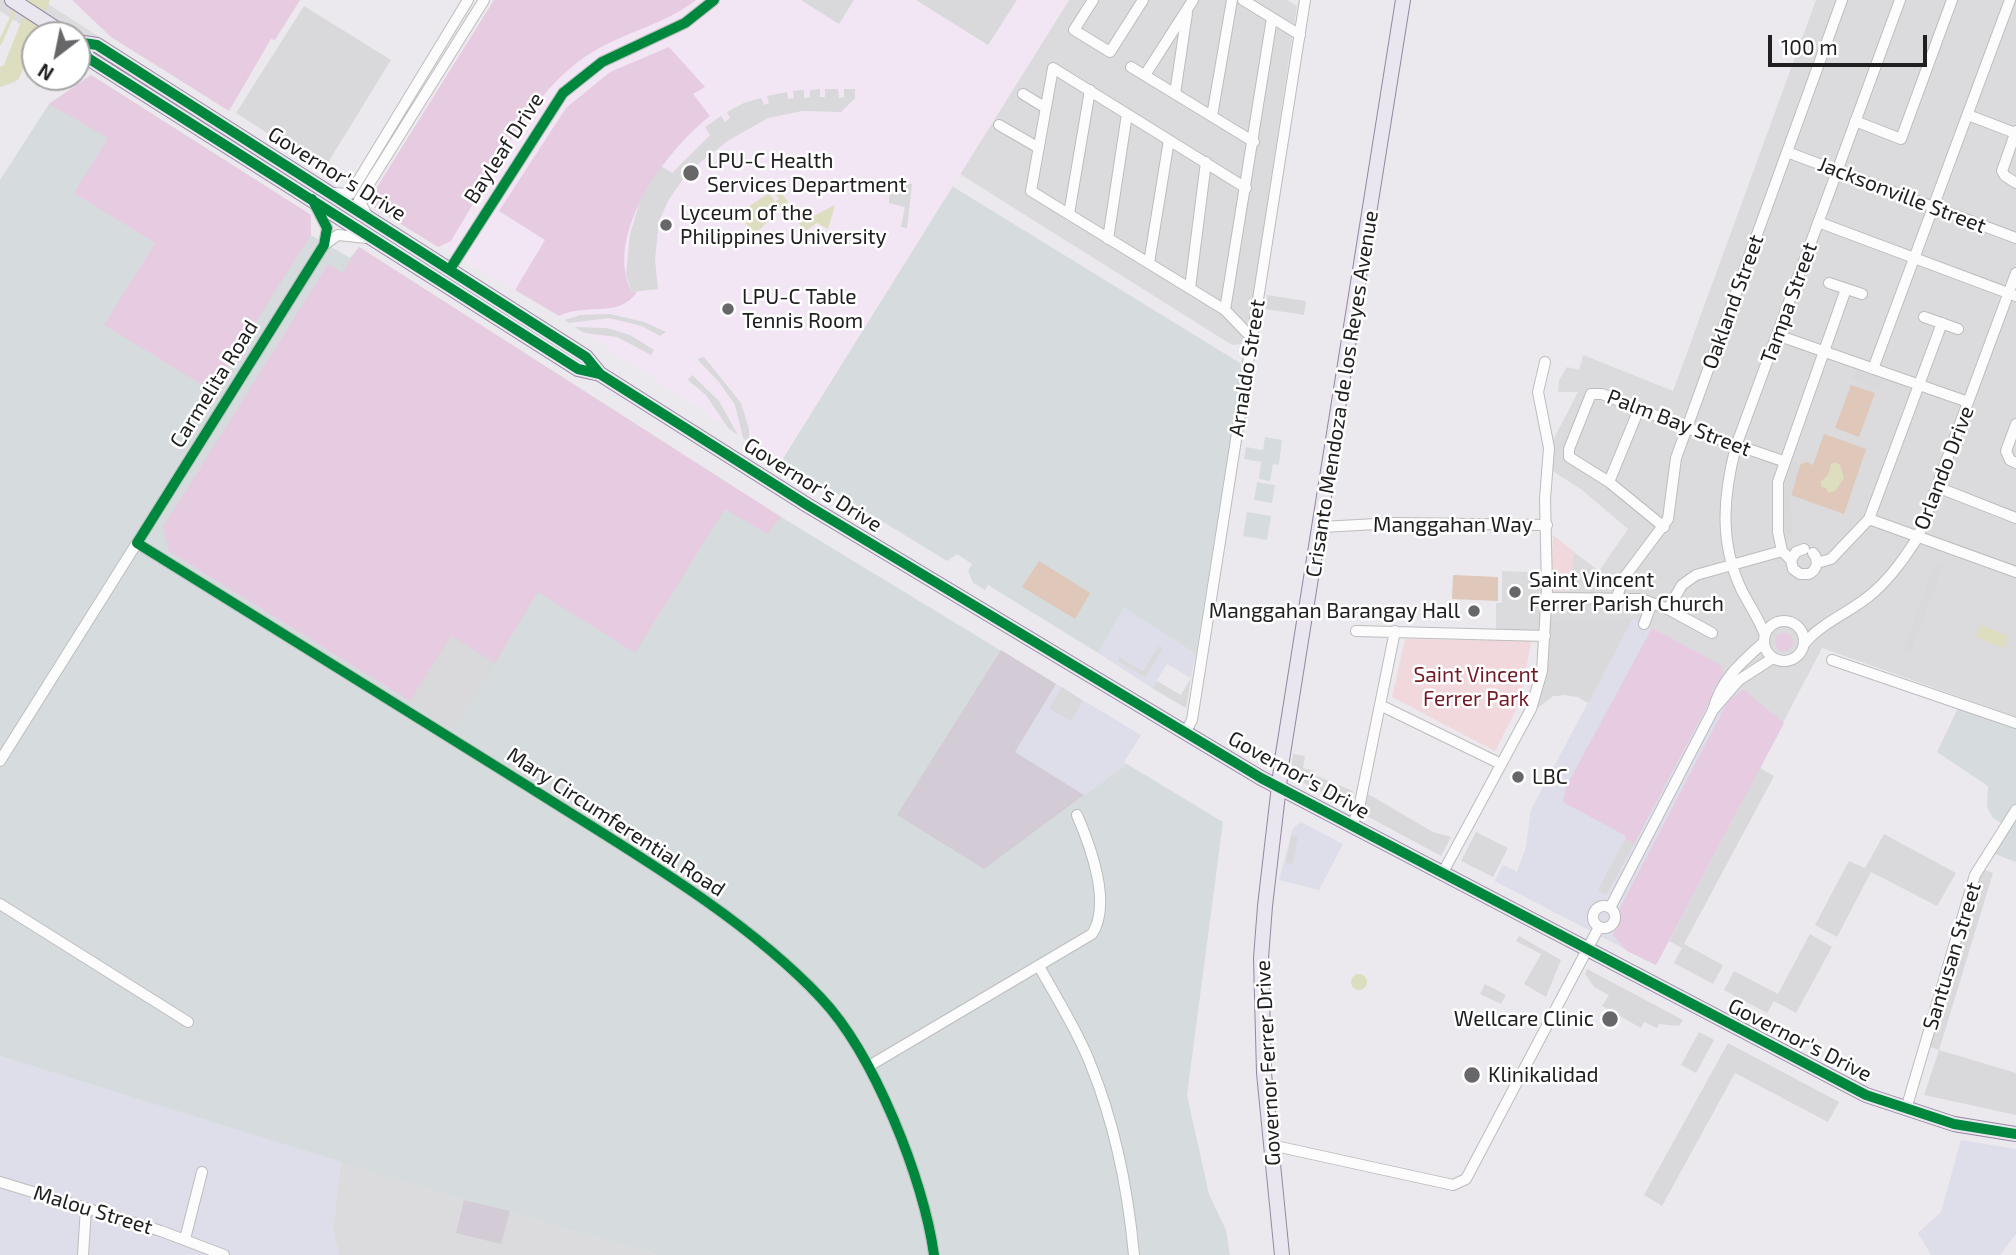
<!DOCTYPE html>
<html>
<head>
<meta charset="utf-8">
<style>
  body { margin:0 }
  #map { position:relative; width:2016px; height:1255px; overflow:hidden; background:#ebe9ed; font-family:"Exo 2",sans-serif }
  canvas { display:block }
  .north { position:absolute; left:21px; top:21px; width:70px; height:70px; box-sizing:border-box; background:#fff; border:2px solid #a6a6a6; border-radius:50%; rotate:212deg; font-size:19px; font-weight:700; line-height:28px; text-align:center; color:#202020 }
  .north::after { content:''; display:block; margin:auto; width:24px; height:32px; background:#676668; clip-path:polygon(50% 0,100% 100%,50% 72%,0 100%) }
  .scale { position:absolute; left:1768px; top:35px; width:159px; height:32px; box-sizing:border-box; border:4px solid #202020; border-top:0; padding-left:9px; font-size:21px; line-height:24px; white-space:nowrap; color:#202020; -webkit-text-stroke:5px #fff; paint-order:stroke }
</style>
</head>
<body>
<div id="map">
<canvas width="2016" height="1255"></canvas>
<div class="north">N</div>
<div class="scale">100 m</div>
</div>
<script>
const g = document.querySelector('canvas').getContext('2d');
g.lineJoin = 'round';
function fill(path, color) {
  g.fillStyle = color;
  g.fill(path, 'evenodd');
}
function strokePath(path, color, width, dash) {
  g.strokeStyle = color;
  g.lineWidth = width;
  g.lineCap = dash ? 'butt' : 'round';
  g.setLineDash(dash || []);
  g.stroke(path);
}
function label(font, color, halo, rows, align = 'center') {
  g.font = font + ' "Exo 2",sans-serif';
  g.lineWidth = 5;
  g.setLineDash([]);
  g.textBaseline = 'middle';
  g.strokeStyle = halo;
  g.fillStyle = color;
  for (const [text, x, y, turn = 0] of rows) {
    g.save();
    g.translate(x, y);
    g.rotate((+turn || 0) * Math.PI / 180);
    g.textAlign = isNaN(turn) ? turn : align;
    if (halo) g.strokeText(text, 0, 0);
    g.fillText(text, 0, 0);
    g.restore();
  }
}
const residential = new Path2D(`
  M 1069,0 L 1287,0 L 1297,6 L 1251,312 L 1242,344 L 1232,345 L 960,174 Z
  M 1816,0 L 2016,0 L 2016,717 L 1822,648 L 1656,965 L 1495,881 L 1503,865 L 1517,872 L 1526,848 L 1531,810 L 1633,619 L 1551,621 L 1552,591 L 1569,591 L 1574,552 L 1599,571 L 1628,529 L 1582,490 L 1551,470 L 1551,444 L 1578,392 L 1558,392 L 1559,380 L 1567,367 L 1579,370 L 1583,355 L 1673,391 Z
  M 341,1161 L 464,1200 L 657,1255 L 339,1255 L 333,1230 Z`);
const commercial = new Path2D(`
  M 1124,608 L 1196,654 L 1191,678 L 1167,664 L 1152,688 L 1098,653 Z
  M 1633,618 L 1719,664 L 1725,674 L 1784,723 L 1656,965 L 1495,881 L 1503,865 L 1517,872 L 1526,848 L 1531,810 Z
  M 1056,684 L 1141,735 L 1124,762 L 1127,764 L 1084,795 L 1015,752 Z
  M 1301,822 L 1343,844 L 1319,890 L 1279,880 L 1293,828 Z
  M 0,1056 L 341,1161 L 333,1230 L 339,1255 L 0,1255 Z
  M 1961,1140 L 2016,1149 L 2016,1234 L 2000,1255 L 1931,1255 L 1918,1233 L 1941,1212 Z`);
const industrial = new Path2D(`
  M 91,75 L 311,215 L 311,235 L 350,258 L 359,247 L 781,517 L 1056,684 L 1015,752 L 1084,795 L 1127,764 L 1223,822 L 1187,1095 L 1209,1194 L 1226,1230 L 1230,1255 L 657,1255 L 464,1200 L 0,1056 L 0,180 L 49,104 Z
  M 952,186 L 1240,363 L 1242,370 L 1196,654 L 1124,608 L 1098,653 L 988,585 L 985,590 L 973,583 L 968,571 L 972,564 L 957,554 L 947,561 L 782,460 Z
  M 1265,437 L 1282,440 L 1279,465 L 1273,464 L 1270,481 L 1259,479 L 1261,462 L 1244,459 L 1246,447 L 1263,450 Z
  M 1257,482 L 1275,485 L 1272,503 L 1254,500 Z
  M 1247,512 L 1271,516 L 1267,540 L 1243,536 Z
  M 1958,708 L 2016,725 L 2016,862 L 1992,853 L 2011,829 L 1993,818 L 1987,807 L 1988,786 L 1937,752 Z`);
const education = new Path2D(`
  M 494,0 L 1069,0 L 782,460 L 749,442 L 559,316 L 367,203 Z`);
const religious = new Path2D(`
  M 1553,535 L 1574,552 L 1570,591 L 1552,592 L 1551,621 L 1633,618 L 1588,703 L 1578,697 L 1565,695 L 1553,696 L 1535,710 L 1548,671 L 1550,639 L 1496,636 L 1496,603 L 1502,603 L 1502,571 L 1552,573 Z`);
const construction = new Path2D(`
  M 1001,650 L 1056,684 L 1015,752 L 1084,795 L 984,869 L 897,815 Z
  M 464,1200 L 510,1211 L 501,1244 L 456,1233 Z`);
const grass = new Path2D(`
  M 72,0 L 300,0 L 275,40 L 271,39 L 229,111 L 111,37 Z
  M 494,0 L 696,0 C 664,25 624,32 591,53 C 528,92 490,179 451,241 L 438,247 L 367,203 Z
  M 669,47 L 705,87 L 693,94 L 710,116 C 667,149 602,236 632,292 L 637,292 C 618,319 588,302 559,316 L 515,290 L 545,240 L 499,211 L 566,108 L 610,72 Z
  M 91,75 L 311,215 L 311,235 L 219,380 L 201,384 L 104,325 L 155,243 L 74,193 L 108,138 L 49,104 Z
  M 359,247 L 781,517 L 767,534 L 725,509 L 635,653 L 538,592 L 495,663 L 451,636 L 410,701 L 169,551 L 163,527 L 328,264 L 342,273 Z
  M 1652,628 L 1719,664 L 1724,673 L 1712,691 L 1714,693 L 1634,844 L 1625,839 L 1626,836 L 1563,802 L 1566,787 Z
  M1775 642a9 9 0 1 1 18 0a9 9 0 1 1-18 0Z
  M 1743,689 L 1784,723 L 1656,965 L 1627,951 L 1613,935 L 1621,906 L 1727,703 Z`);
const park = new Path2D(`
  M 1553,535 L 1574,552 L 1570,591 L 1552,591 Z
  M 1405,639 L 1531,641 L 1521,700 L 1495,751 L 1392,697 Z`);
const pitch = new Path2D(`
  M 1851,385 L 1875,393 L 1859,437 L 1835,428 Z
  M 1824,434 L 1866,449 L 1844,514 L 1791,495 L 1800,465 L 1806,462 L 1813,465 Z
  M 1039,561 L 1090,593 L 1075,619 L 1022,587 Z
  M 1453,575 L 1498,577 L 1498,601 L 1452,599 Z`);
const parking = new Path2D(`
  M 801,0 L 854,0 L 839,24 Z
  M 916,0 L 1017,0 L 988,45 Z
  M 304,6 L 391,60 L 324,169 L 236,113 Z
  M 820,89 L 820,97 L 825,97 L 825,89 L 838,89 L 839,98 L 844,97 L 844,89 L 855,89 L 855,98 L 841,112 L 802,111 L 768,118 L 729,140 L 689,171 L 669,199 L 659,221 L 655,260 L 658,289 L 632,292 L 626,275 L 630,234 L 641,198 L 661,166 L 672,173 L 710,135 L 705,127 L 721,116 L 725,122 L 730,118 L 727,112 L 744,103 L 761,98 L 764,105 L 769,103 L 767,96 L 787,92 L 788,99 L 794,98 L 793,91 L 804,90 L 804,98 L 810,97 L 810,90 Z
  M 889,182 L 912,184 L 907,228 L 901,227 L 905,207 L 889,203 Z
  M 1267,295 L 1306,301 L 1304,315 L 1265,309 Z
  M 610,314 L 644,322 L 666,332 L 660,336 L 642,326 L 609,318 L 569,323 L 565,320 L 580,315 Z
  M 575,327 L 607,328 L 630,335 L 654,350 L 651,355 L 617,337 L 584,333 Z
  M 704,357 L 741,403 L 749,429 L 749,442 L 743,438 L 735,405 L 719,382 L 697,359 Z
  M 1855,369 L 1882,380 L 1879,389 L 1852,379 Z
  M 692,375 L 719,401 L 738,435 L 728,428 L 706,395 L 688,380 Z
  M 1792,462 L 1800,465 L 1790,499 L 1793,536 L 1786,537 L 1782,498 Z
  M 1935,564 L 1943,566 L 1910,654 L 1903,651 Z
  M 1633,618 L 1588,703 L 1578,697 L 1565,695 L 1553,696 L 1535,710 L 1548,671 L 1551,621 Z
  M 451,636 L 495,663 L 453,729 L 410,701 Z
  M 1159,646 L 1163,648 L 1145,677 L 1118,661 L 1120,658 L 1143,671 Z
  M 1191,678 L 1186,708 L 1152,688 L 1157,681 L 1181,695 Z
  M 1062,687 L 1083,701 L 1071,721 L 1049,708 Z
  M 1293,754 L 1305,756 L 1303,768 L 1315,771 L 1315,775 L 1353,791 L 1349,807 L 1296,779 L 1291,773 Z
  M 1760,768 L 1774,776 L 1684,944 L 1723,965 L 1713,984 L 1674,963 L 1682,948 L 1669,941 Z
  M 1368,794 L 1433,832 L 1451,837 L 1441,856 L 1363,814 Z
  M 1476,832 L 1508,848 L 1493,877 L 1461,861 Z
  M 1884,834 L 1956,873 L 1937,906 L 1871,872 L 1837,937 L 1815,925 L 1849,861 L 1865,868 Z
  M 1291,835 L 1298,836 L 1293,864 L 1286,863 Z
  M 1625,839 L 1634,844 L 1606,895 L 1598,890 Z
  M 1982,869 L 1993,873 L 1939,1050 L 2016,1073 L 2016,1115 L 1924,1095 L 1939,1050 L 1930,1047 Z
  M 1810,934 L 1832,947 L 1796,1013 L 1774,1001 L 1767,1013 L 1724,990 L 1734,971 L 1778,994 Z
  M 1519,936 L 1561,960 L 1546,997 L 1524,984 L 1541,954 L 1516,941 Z
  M 1587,969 L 1683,1020 L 1679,1026 L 1659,1024 L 1657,1028 L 1644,1022 L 1641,1028 L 1602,1006 L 1609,995 L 1594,987 L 1585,974 Z
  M 1485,984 L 1506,995 L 1501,1004 L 1480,994 Z
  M 1699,1032 L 1714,1040 L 1696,1073 L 1681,1065 Z
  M 1728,1043 L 1839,1102 L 1828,1122 L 1735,1073 L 1662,1206 L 1644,1195 Z`);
const water = new Path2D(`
  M 781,192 L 788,202 L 754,235 L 739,213 L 769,193 L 775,202 L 779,199 L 776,194 Z
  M 835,205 L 828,229 L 817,223 L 805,231 L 798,222 L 804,214 L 810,218 Z
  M 1835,462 L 1840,465 L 1844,478 L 1835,491 L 1828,493 L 1826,488 L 1821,487 L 1821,481 L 1828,475 L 1831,464 Z
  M 1980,625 L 2008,636 L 2004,648 L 1976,637 Z
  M1351 982a8 8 0 1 1 16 0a8 8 0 1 1-16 0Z`);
const pier = new Path2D(`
  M 0,0 L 42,0 L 101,38 L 84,65 L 77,61 L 77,35 L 37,35 L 0,11 Z`);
const stream = new Path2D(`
  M 0,43 L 16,8`);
const river = new Path2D(`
  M 0,77 L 11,73 L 40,0`);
const minor = new Path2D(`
  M 1093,0 L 1074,30 L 1110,52 L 1143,0
  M 1243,0 L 1300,35
  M 1131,67 L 1254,142
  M 1145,75 L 1193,0
  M 1023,94 L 1046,108
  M 1175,94 L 1187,13
  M 1968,115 L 2015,133
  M 1212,116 L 1232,0
  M 1855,121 L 1901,139 L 1952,0
  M 999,125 L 1039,148
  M 2016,131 L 2002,171 L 2005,176 L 2016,183
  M 1787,152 L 2016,238
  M 1246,188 L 1053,68 L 1031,191 L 1225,310 L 1251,337
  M 333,193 L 350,194 L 468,0
  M 1069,214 L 1090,90
  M 367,215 L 359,200 L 484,0
  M 1818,222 L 2016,296
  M 1108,239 L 1127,114
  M 324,245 L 338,235 L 367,238
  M 1149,263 L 1169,140
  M 450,269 L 563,93 L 602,62 L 685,23 L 714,0
  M 1829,283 L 1862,294
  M 1190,288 L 1206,162
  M 1225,310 L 1272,18
  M 1924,317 L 1958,329
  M 1777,335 L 1968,402
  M 1873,369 L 2010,0
  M 2016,424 L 2006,451 L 2010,460 L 2016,463
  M 1609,482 L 1639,409
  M 1937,487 L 2016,518
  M 1869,519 L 2016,572
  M 1322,527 L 1394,523 L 1547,525
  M 1664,527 L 1609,482 L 1569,457 L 1569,449 L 1591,394 L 1602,394 L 1687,428 L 1783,461
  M 137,543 C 267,625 398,706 529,787 C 625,848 743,915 821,998 C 874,1054 924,1180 934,1255
  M 1804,549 L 1796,552 L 1791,560 L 1793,569 L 1800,574 L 1809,574 C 1818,569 1819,560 1813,553
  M 1791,560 L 1782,551 L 1778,532 L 1778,482 L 1846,289
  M 1817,563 L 1831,559 L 1869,519 L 1942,323
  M 1617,597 L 1623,579 L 1668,519 L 1676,458 L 1842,0
  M 1552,598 L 1641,599 L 1668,609 L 1712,633
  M 1668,609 L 1682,585 L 1696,575 L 1782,551
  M1764 641a20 20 0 1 1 40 0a20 20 0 1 1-40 0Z
  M 1644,624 L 1652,603
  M 1356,631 L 1545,636
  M 1765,635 C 1759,619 1750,606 1742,591 C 1719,543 1723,496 1736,446 L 1900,0
  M 1804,644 C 1823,621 1852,612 1874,592 C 1892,576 1905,557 1918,537 L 2016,273
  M 1832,660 L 2016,723
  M 1380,705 L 1501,764
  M 1713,710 L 1739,680 L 1773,658
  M 1185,733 L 1192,720 L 1305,0
  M 0,761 L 324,245 L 327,228 L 315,205
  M 1351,826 L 1358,813 L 1395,631
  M 1442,874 L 1531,709 L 1542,671 L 1547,589 L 1545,499 L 1549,448 L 1538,392 L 1545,362
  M 0,904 L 188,1022
  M1593 917a11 11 0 1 1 22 0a11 11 0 1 1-22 0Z
  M 1610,908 L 1713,710 C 1721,679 1741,663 1764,642
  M 1040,968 C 1057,999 1077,1030 1090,1063 C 1115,1124 1128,1190 1134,1255
  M 869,1066 L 1092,934 C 1112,904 1090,845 1077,815
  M 1906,1109 L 1975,875 L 2016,810
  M 1271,1145 L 1453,1185 L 1466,1179 L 1599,927
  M 0,1182 L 161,1231 L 224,1255
  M 185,1239 L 202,1172
  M 83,1255 L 86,1208`);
const major = new Path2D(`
  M 12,0 L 66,35
  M 77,42 L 97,45 L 586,357 L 600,374 L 807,505 L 1261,778 L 1866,1095 L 1954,1124 L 2016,1134
  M 81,44 L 88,58 L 578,369 L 600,374
  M 1282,1255 L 1264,1073 L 1261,958 L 1265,906 L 1282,760 L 1403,0`);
const cycleway = new Path2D(`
  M 77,42 L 97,45 L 586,357 L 600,374 L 807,505 L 1261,778 L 1866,1095 L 1954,1124 L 2016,1134
  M 81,44 L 88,58 L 578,369 L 600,374
  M 312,199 L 327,228 L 324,245 L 137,543 C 267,625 398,706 529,787 C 625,848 743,915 821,998 C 874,1054 924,1180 934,1255
  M 450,269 L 563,93 L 602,62 L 685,23 L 714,0`);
const markers = [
  [691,173,9,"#676668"],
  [666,225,7,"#676668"],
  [728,309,7,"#676668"],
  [1515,592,7,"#676668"],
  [1474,611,7,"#676668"],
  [1518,777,7,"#676668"],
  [1610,1019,9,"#676668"],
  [1472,1075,9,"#676668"]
];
const streetNames = [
  ["Bayleaf Drive",504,148,-57],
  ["Governor's Drive",337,174,32],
  ["Jacksonville Street",1902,195,21],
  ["Oakland Street",1733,302,-70],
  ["Tampa Street",1789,303,-70],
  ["Arnaldo Street",1247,368,-81],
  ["Carmelita Road",214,384,-58],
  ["Crisanto Mendoza de los Reyes Avenue",1342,394,-81],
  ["Palm Bay Street",1679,423,21],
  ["Orlando Drive",1944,468,-69],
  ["Governor's Drive",813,485,32],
  ["Manggahan Way",1453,525],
  ["Governor's Drive",1299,775,29],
  ["Mary Circumferential Road",616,822,33],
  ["Santusan Street",1952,956,-73],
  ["Governor's Drive",1800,1040,27],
  ["Governor Ferrer Drive",1268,1063,-93],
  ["Malou Street",93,1210,17]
];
const poiNames = [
  ["LPU-C Health",707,161],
  ["Services Department",707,185],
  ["Lyceum of the",680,213],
  ["Philippines University",680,237],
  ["LPU-C Table",742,297],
  ["Tennis Room",742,321],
  ["Saint Vincent",1529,580],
  ["Ferrer Parish Church",1529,604],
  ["Manggahan Barangay Hall",1460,611,"right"],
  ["LBC",1532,777],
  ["Wellcare Clinic",1594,1019,"right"],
  ["Klinikalidad",1488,1075]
];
const parkNames = [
  ["Saint Vincent",1476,675],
  ["Ferrer Park",1476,699]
];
fill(residential, '#dbdadd');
fill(commercial, '#dddeea');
fill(industrial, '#d6dcde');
fill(education, '#f2e6f5');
fill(religious, '#dbdadc');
fill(construction, '#d3ccd6');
fill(grass, '#e7cbe0');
fill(park, '#f0d8dc');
fill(pitch, '#dfc7b9');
fill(parking, '#d9d8da');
fill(water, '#ddddc0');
fill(pier, '#dcdbdd');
strokePath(stream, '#ddddc0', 3.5);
strokePath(river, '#ddddc0', 19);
strokePath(minor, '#bdbcbe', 12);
strokePath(major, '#9488a1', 16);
strokePath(minor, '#fcfcfc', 10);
strokePath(major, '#eae6f0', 14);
strokePath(cycleway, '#00873e', 10);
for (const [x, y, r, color] of markers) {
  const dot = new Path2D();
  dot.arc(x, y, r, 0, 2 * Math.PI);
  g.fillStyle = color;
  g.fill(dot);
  strokePath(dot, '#fff', 2.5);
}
label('21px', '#202020', '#fff', streetNames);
label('21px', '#202020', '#fff', poiNames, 'left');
label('21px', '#731824', '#fff', parkNames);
</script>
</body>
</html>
